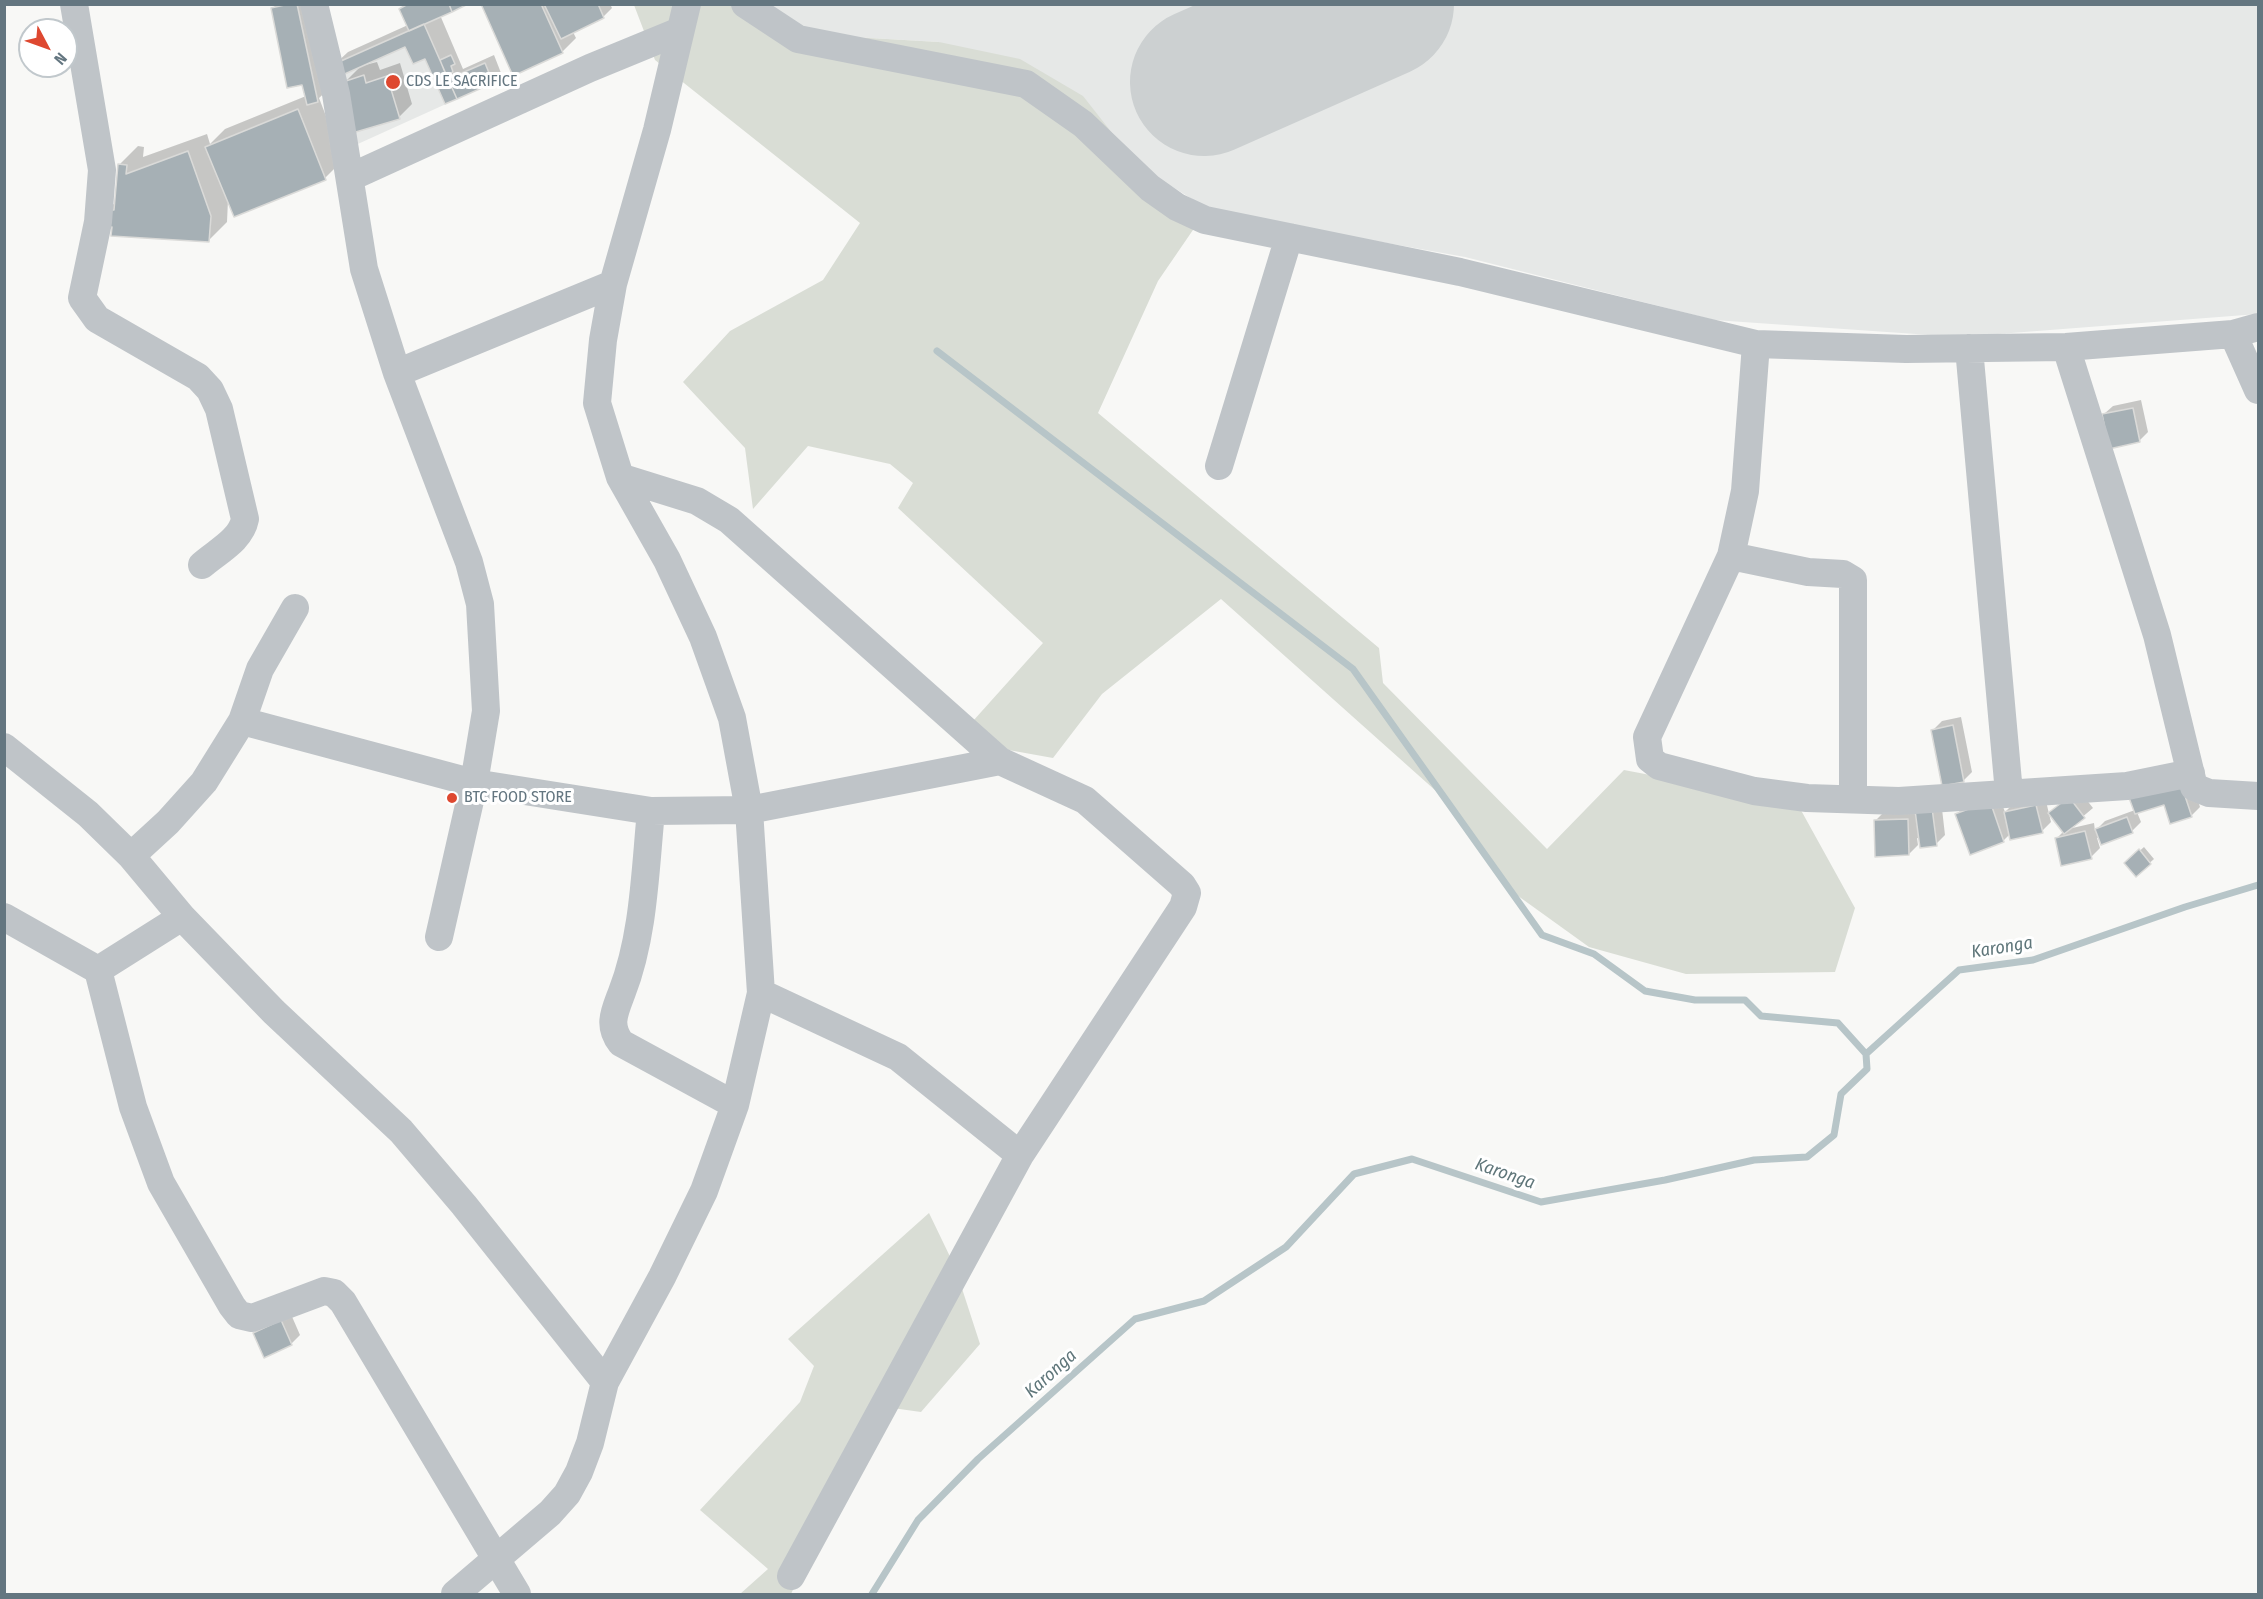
<!DOCTYPE html>
<html>
<head>
<meta charset="utf-8">
<style>
  body { margin:0 }
  #map { position:relative; width:2263px; height:1599px; overflow:hidden; background:#f8f8f6; font-family:"Fira Sans Condensed",sans-serif }
  canvas { display:block }
  .frame { position:absolute; inset:0; border:6px solid #647680; pointer-events:none }
  .north { position:absolute; left:18px; top:18px; width:60px; height:60px; box-sizing:border-box; background:#fff; border:2px solid #c1c8cc; border-radius:50%; rotate:131deg; font-size:16px; font-weight:700; line-height:24px; text-align:center; color:#647680 }
  .north::after { content:''; display:block; margin:auto; width:21px; height:27px; background:#de4830; clip-path:polygon(50% 0,100% 100%,50% 72%,0 100%) }
</style>
</head>
<body>
<div id="map">
<canvas width="2263" height="1599"></canvas>
<div class="frame"></div>
<div class="north">N</div>
</div>
<script>
const g = document.querySelector('canvas').getContext('2d');
g.lineJoin = 'round';
function fill(path, color) {
  g.fillStyle = color;
  g.fill(path, 'evenodd');
}
function strokePath(path, color, width, dash) {
  g.strokeStyle = color;
  g.lineWidth = width;
  g.lineCap = dash ? 'butt' : 'round';
  g.setLineDash(dash || []);
  g.stroke(path);
}
function label(font, color, halo, rows, align = 'center') {
  g.font = font + ' "Fira Sans Condensed",sans-serif';
  g.lineWidth = 6;
  g.setLineDash([]);
  g.textBaseline = 'middle';
  g.strokeStyle = halo;
  g.fillStyle = color;
  for (const [text, x, y, turn = 0] of rows) {
    g.save();
    g.translate(x, y);
    g.rotate((+turn || 0) * Math.PI / 180);
    g.textAlign = isNaN(turn) ? turn : align;
    if (halo) g.strokeText(text, 0, 0);
    g.fillText(text, 0, 0);
    g.restore();
  }
}
const built = new Path2D(`
  M 752,5 L 2258,5 L 2258,314 L 1959,337 L 1714,320 L 1465,257 L 1213,212 L 939,42 L 800,34 Z
  M 424,24 L 457,99 L 349,148 L 332,65 Z`);
const green = new Path2D(`
  M 634,5 L 752,5 L 800,34 L 939,42 L 1020,59 L 1083,96 L 1138,166 L 1195,227 L 1158,281 L 1098,413 L 1379,648 L 1383,683 L 1547,849 L 1624,770 L 1797,803 L 1855,908 L 1835,972 L 1686,974 L 1589,947 L 1507,888 L 1455,808 L 1221,599 L 1102,694 L 1053,758 L 1003,749 L 973,721 L 1043,643 L 898,508 L 913,483 L 890,464 L 808,446 L 753,509 L 745,448 L 683,382 L 730,331 L 823,280 L 860,223 L 655,60 Z
  M 929,1213 L 955,1267 L 980,1344 L 921,1412 L 878,1406 L 791,1594 L 740,1594 L 768,1569 L 700,1510 L 800,1402 L 814,1366 L 788,1339 Z`);
const shadow = new Path2D(`
  M 277,4 L 313,4 L 331,87 L 319,98 L 343,160 L 325,178 L 228,200 L 227,222 L 208,241 L 114,226 L 107,210 L 116,202 L 120,164 L 138,146 L 144,147 L 143,157 L 207,134 L 210,144 L 225,129 L 306,96 L 272,9 Z
  M 405,4 L 464,4 L 440,15 L 463,69 L 494,55 L 501,73 L 492,82 L 446,102 L 426,57 L 406,45 L 334,65 L 348,52 L 408,25 L 401,9 Z
  M 482,4 L 610,4 L 612,8 L 603,17 L 573,32 L 576,38 L 562,52 Z
  M 377,62 L 380,70 L 400,63 L 412,104 L 399,117 L 345,82 L 361,66 Z
  M 2141,400 L 2148,432 L 2139,441 L 2104,414 L 2113,406 Z
  M 1961,717 L 1972,772 L 1963,781 L 1933,730 L 1942,721 Z
  M 2188,770 L 2200,807 L 2191,816 L 2165,803 L 2137,812 L 2141,822 L 2132,831 L 2097,838 L 2100,848 L 2091,857 L 2056,839 L 2064,831 L 2050,813 L 2078,789 L 2093,808 L 2068,829 L 2094,823 L 2095,831 L 2105,821 L 2135,810 Z
  M 1998,793 L 2005,812 L 2014,803 L 2045,797 L 2051,822 L 2042,831 L 2010,834 L 2003,841 L 1957,814 L 1966,805 Z
  M 1941,800 L 1945,835 L 1936,844 L 1917,838 L 1918,845 L 1909,854 L 1875,821 L 1884,812 Z
  M 2144,847 L 2154,859 L 2136,875 L 2126,863 Z
  M 290,1312 L 300,1335 L 291,1344 L 255,1333 L 263,1324 Z`);
const stream = new Path2D(`
  M 937,351 L 1353,669 L 1542,935 L 1594,954 L 1645,991 L 1695,1000 L 1745,1000 L 1761,1016 L 1838,1023 L 1866,1054
  M 872,1594 L 918,1520 L 978,1459 L 1135,1319 L 1204,1301 L 1286,1247 L 1354,1174 L 1412,1159 L 1541,1202 L 1665,1180 L 1754,1160 L 1807,1157 L 1834,1135 L 1841,1094 L 1867,1069 L 1866,1054 L 1959,970 L 2033,960 L 2185,907 L 2258,885`);
const runway = new Path2D(`
  M 1204,82 L 1380,4`);
const building = new Path2D(`
  M 289,4 L 297,4 L 318,102 L 307,105 L 302,85 L 287,88 L 271,8 Z
  M 408,4 L 449,4 L 452,12 L 409,31 L 399,9 Z
  M 449,4 L 468,4 L 452,12 Z
  M 481,4 L 541,4 L 563,53 L 513,76 Z
  M 544,4 L 598,4 L 604,18 L 561,39 Z
  M 424,24 L 457,99 L 445,104 L 425,59 L 413,64 L 405,47 L 338,77 L 332,65 Z
  M 451,55 L 455,64 L 451,66 L 453,72 L 446,75 L 440,60 Z
  M 485,63 L 493,83 L 457,99 L 448,79 Z
  M 364,75 L 366,83 L 387,76 L 400,119 L 349,134 L 343,82 Z
  M 298,109 L 326,180 L 234,217 L 205,147 Z
  M 188,151 L 211,216 L 209,242 L 111,236 L 112,227 L 105,227 L 106,210 L 114,210 L 118,164 L 127,165 L 126,174 Z
  M 2133,408 L 2140,442 L 2109,449 L 2102,414 Z
  M 1953,725 L 1964,782 L 1942,786 L 1931,730 Z
  M 2179,778 L 2192,817 L 2170,824 L 2164,805 L 2135,814 L 2128,795 Z
  M 2069,797 L 2085,818 L 2064,834 L 2048,813 Z
  M 1990,801 L 2004,842 L 1970,855 L 1955,814 Z
  M 2036,805 L 2043,833 L 2010,840 L 2004,812 Z
  M 1932,808 L 1937,846 L 1920,848 L 1915,810 Z
  M 2127,817 L 2133,833 L 2101,845 L 2095,829 Z
  M 1908,819 L 1909,855 L 1875,857 L 1874,820 Z
  M 2085,831 L 2092,859 L 2061,866 L 2055,838 Z
  M 2139,849 L 2151,864 L 2136,877 L 2124,863 Z
  M 281,1320 L 292,1345 L 264,1358 L 253,1333 Z`);
const minor = new Path2D(`
  M 74,4 L 102,170 L 98,222 L 82,298 L 97,319 L 198,377 L 210,390 L 219,409 L 245,519 C 241,540 218,551 202,565
  M 314,4 L 336,94 L 364,269 L 397,373 L 469,562 L 480,604 L 486,711 L 474,783 L 439,937
  M 745,4 L 798,39 L 1026,84 L 1083,124 L 1150,188 L 1177,207 L 1205,220 L 1460,272 L 1756,344 L 1906,349 L 2066,347 L 2233,334 L 2258,327
  M 351,177 L 590,68 L 680,31
  M 2233,334 L 2258,390
  M 1756,344 L 1745,491 L 1731,556 L 1647,737 L 1650,759 L 1659,766 L 1754,791 L 1807,798 L 1899,801 L 2127,786 L 2191,773
  M 2066,347 L 2157,635 L 2194,787 L 2209,793 L 2258,796
  M 1969,348 L 2009,793
  M 397,373 L 613,284
  M 1219,466 L 1289,237
  M 620,477 L 697,501 L 729,520 L 1000,761 L 1085,800 L 1182,885 L 1187,893 L 1183,907 L 1020,1155 L 791,1576
  M 1731,556 L 1808,572 L 1843,574 L 1853,580 L 1853,799
  M 242,721 L 474,783 L 651,811 L 749,810 L 1000,761
  M 4,747 L 88,814 L 131,856 L 182,917 L 274,1012 L 401,1131 L 464,1205 L 605,1382
  M 651,811 C 645,871 644,935 622,992 C 615,1011 607,1025 621,1043 L 735,1105
  M 131,856 L 168,822 L 204,782 L 242,721 L 260,669 L 295,608
  M 4,917 L 98,970 L 133,1107 L 161,1183 L 232,1306 L 239,1315 L 252,1318 L 324,1291 L 334,1293 L 343,1302 L 517,1594
  M 98,970 L 182,917
  M 761,993 L 898,1057 L 1020,1155
  M 455,1594 L 550,1513 L 567,1494 L 579,1472 L 590,1443 L 605,1382 L 662,1277 L 704,1191 L 735,1105 L 761,993 L 749,810 L 732,718 L 703,637 L 667,560 L 620,477 L 597,403 L 603,340 L 613,284 L 657,130 L 687,4`);
const markers = [
  [393,82,8,"#de4830"],
  [452,798,6,"#de4830"]
];
const poiNames = [
  ["CDS LE SACRIFICE",406,82],
  ["BTC FOOD STORE",464,798]
];
const waterNames = [
  ["Karonga",2002,948,-9],
  ["Karonga",1505,1174,19],
  ["Karonga",1051,1374,-42]
];
fill(built, '#e6e8e7');
fill(green, '#d9ddd5');
fill(shadow, '#0003');
strokePath(stream, '#b7c5c8', 7);
strokePath(runway, '#ccd0d1', 148);
fill(building, '#a6b0b5');
strokePath(building, '#dadad8', 1.5);
strokePath(minor, '#bfc4c8', 28);
for (const [x, y, r, color] of markers) {
  const dot = new Path2D();
  dot.arc(x, y, r, 0, 2 * Math.PI);
  g.fillStyle = color;
  g.fill(dot);
  strokePath(dot, '#fff', 2);
}
label('16px', '#647680', '#fff', poiNames, 'left');
label('italic 18px', '#5f767a', '#fff', waterNames);
</script>
</body>
</html>
